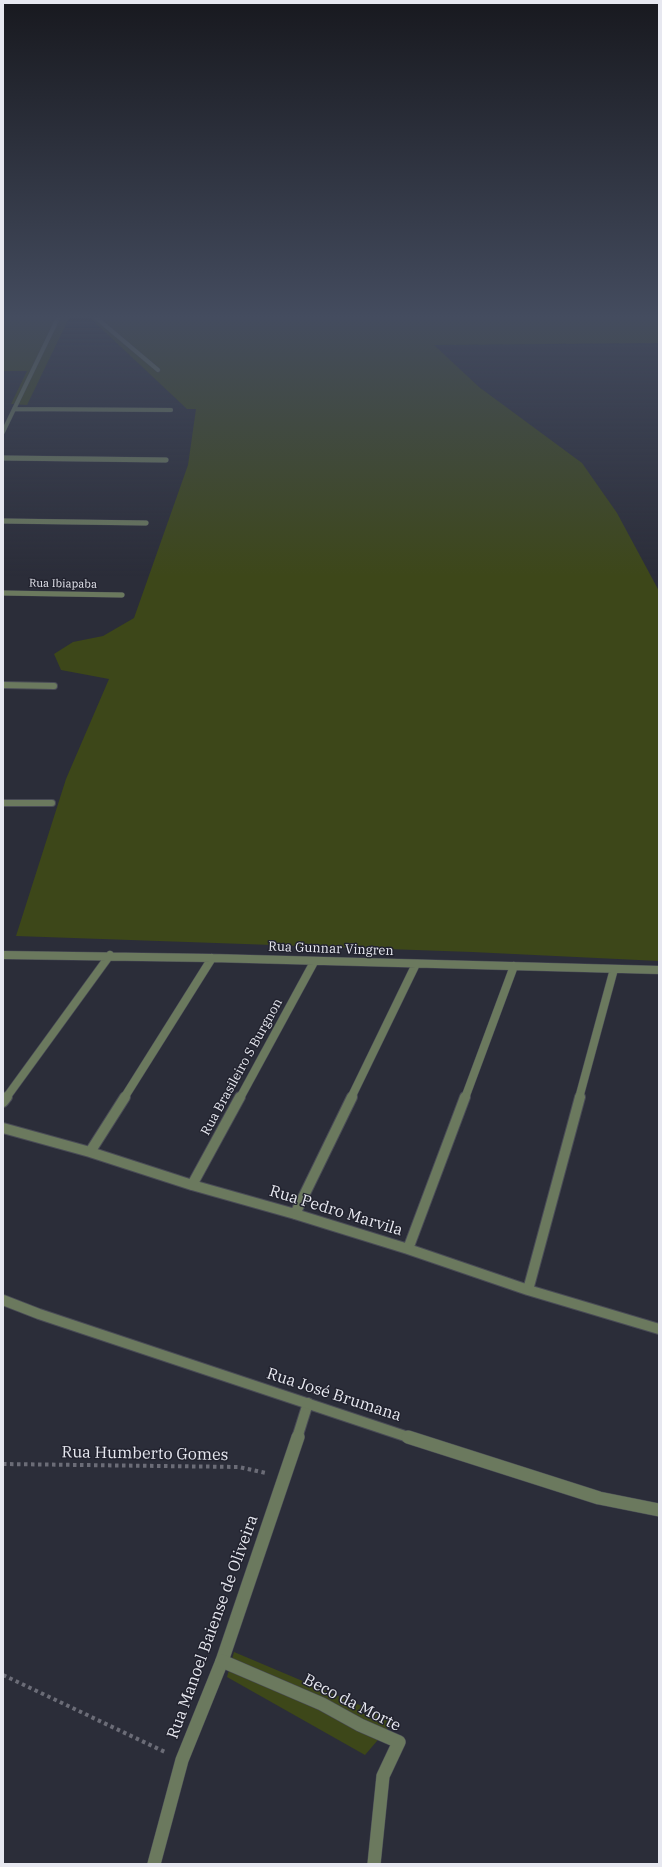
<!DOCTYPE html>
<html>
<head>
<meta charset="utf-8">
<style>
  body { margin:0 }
  #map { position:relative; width:662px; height:1867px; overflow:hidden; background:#2b2d39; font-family:"IBM Plex Serif",serif }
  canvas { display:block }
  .frame { position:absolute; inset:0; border:4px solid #e7e8f0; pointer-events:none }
</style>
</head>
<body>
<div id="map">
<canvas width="662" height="1867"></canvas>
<div class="frame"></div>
</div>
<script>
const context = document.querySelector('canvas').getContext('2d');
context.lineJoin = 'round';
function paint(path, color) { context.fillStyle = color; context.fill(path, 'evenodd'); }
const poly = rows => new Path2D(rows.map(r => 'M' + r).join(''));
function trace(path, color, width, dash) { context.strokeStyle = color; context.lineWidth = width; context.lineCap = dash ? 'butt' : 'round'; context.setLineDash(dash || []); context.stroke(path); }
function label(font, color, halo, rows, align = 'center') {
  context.font = font + ' "IBM Plex Serif",serif'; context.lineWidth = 3; context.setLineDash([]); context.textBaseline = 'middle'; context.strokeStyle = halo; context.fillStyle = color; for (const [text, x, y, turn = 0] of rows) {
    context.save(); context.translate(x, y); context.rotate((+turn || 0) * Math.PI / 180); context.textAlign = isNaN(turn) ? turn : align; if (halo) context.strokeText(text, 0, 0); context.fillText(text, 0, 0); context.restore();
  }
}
const green = poly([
  [3,316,70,316,27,405,11,404,27,371,3,371],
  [88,316,659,316,659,343,434,345,479,387,582,463,617,513,659,591,659,961,472,952,16,936,66,779,109,679,61,670,54,654,73,642,103,636,134,618,188,465,196,409,187,409],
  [234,1652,395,1720,365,1755,227,1677]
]);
const path = poly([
  [3,1464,239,1467,266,1473],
  [3,1675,165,1752]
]);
const serviceFar1 = poly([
  [297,1438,308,1403]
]);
const service = poly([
  [154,1864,182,1760,222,1661,298,1437]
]);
const minorFar5 = poly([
  [94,316,158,370],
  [14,409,171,410],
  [3,432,59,316]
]);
const minorFar4 = poly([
  [3,458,166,460],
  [3,521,146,523],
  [3,593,122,595]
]);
const minorFar3 = poly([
  [3,685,54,686],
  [3,803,52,803]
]);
const minorFar2 = poly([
  [3,955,212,958,659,970],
  [6,1098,110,955],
  [124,1098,212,958],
  [240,1098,314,962],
  [351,1098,416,964],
  [465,1098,514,966],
  [579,1098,614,969]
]);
const minorFar1 = poly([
  [3,1102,7,1097],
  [3,1128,90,1152,192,1185,295,1214,408,1249,528,1290,659,1329],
  [90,1152,125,1097],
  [192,1185,240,1097],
  [295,1214,352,1097],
  [408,1249,465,1097],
  [528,1290,580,1097],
  [3,1300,39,1314,411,1438]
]);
const minor = poly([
  [408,1437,599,1498,659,1510],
  [222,1661,322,1704,360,1725,399,1742,383,1776,374,1864]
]);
const farStreetnames = [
  ["Rua Ibiapaba",63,584,1]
];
const streetNames = [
  ["Rua Gunnar Vingren",331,949,2],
  ["Rua Brasileiro S Burgnon",242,1067,-61]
];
const nearStreetnames = [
  ["Rua Pedro Marvila",336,1211,17],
  ["Rua José Brumana",334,1395,18],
  ["Rua Humberto Gomes",145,1454,1],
  ["Rua Manoel Baiense de Oliveira",213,1627,-70],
  ["Beco da Morte",352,1703,27]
];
paint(green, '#3d4719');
trace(serviceFar1, '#494b56', 12);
trace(service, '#494b56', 14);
trace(minorFar5, '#494b56', 4.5);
trace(minorFar4, '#494b56', 5.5);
trace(minorFar3, '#494b56', 8);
trace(minorFar2, '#494b56', 9);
trace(minorFar1, '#494b56', 12);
trace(minor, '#494b56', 14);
trace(path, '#6b6c77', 4, [3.5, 3.5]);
trace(serviceFar1, '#6b795e', 10);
trace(service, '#6b795e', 13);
trace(minorFar5, '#6b795e', 4);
trace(minorFar4, '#6b795e', 5);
trace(minorFar3, '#6b795e', 6);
trace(minorFar2, '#6b795e', 8);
trace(minorFar1, '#6b795e', 10);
trace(minor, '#6b795e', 13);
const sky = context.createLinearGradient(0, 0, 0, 577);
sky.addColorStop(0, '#18191f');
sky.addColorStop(0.55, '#444c5f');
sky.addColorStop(1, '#444c5f00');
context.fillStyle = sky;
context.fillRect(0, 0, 662, 577);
label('11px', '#e7e8f0', '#22232f', farStreetnames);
label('13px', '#e7e8f0', '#22232f', streetNames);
label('16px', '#e7e8f0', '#22232f', nearStreetnames);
</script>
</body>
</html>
